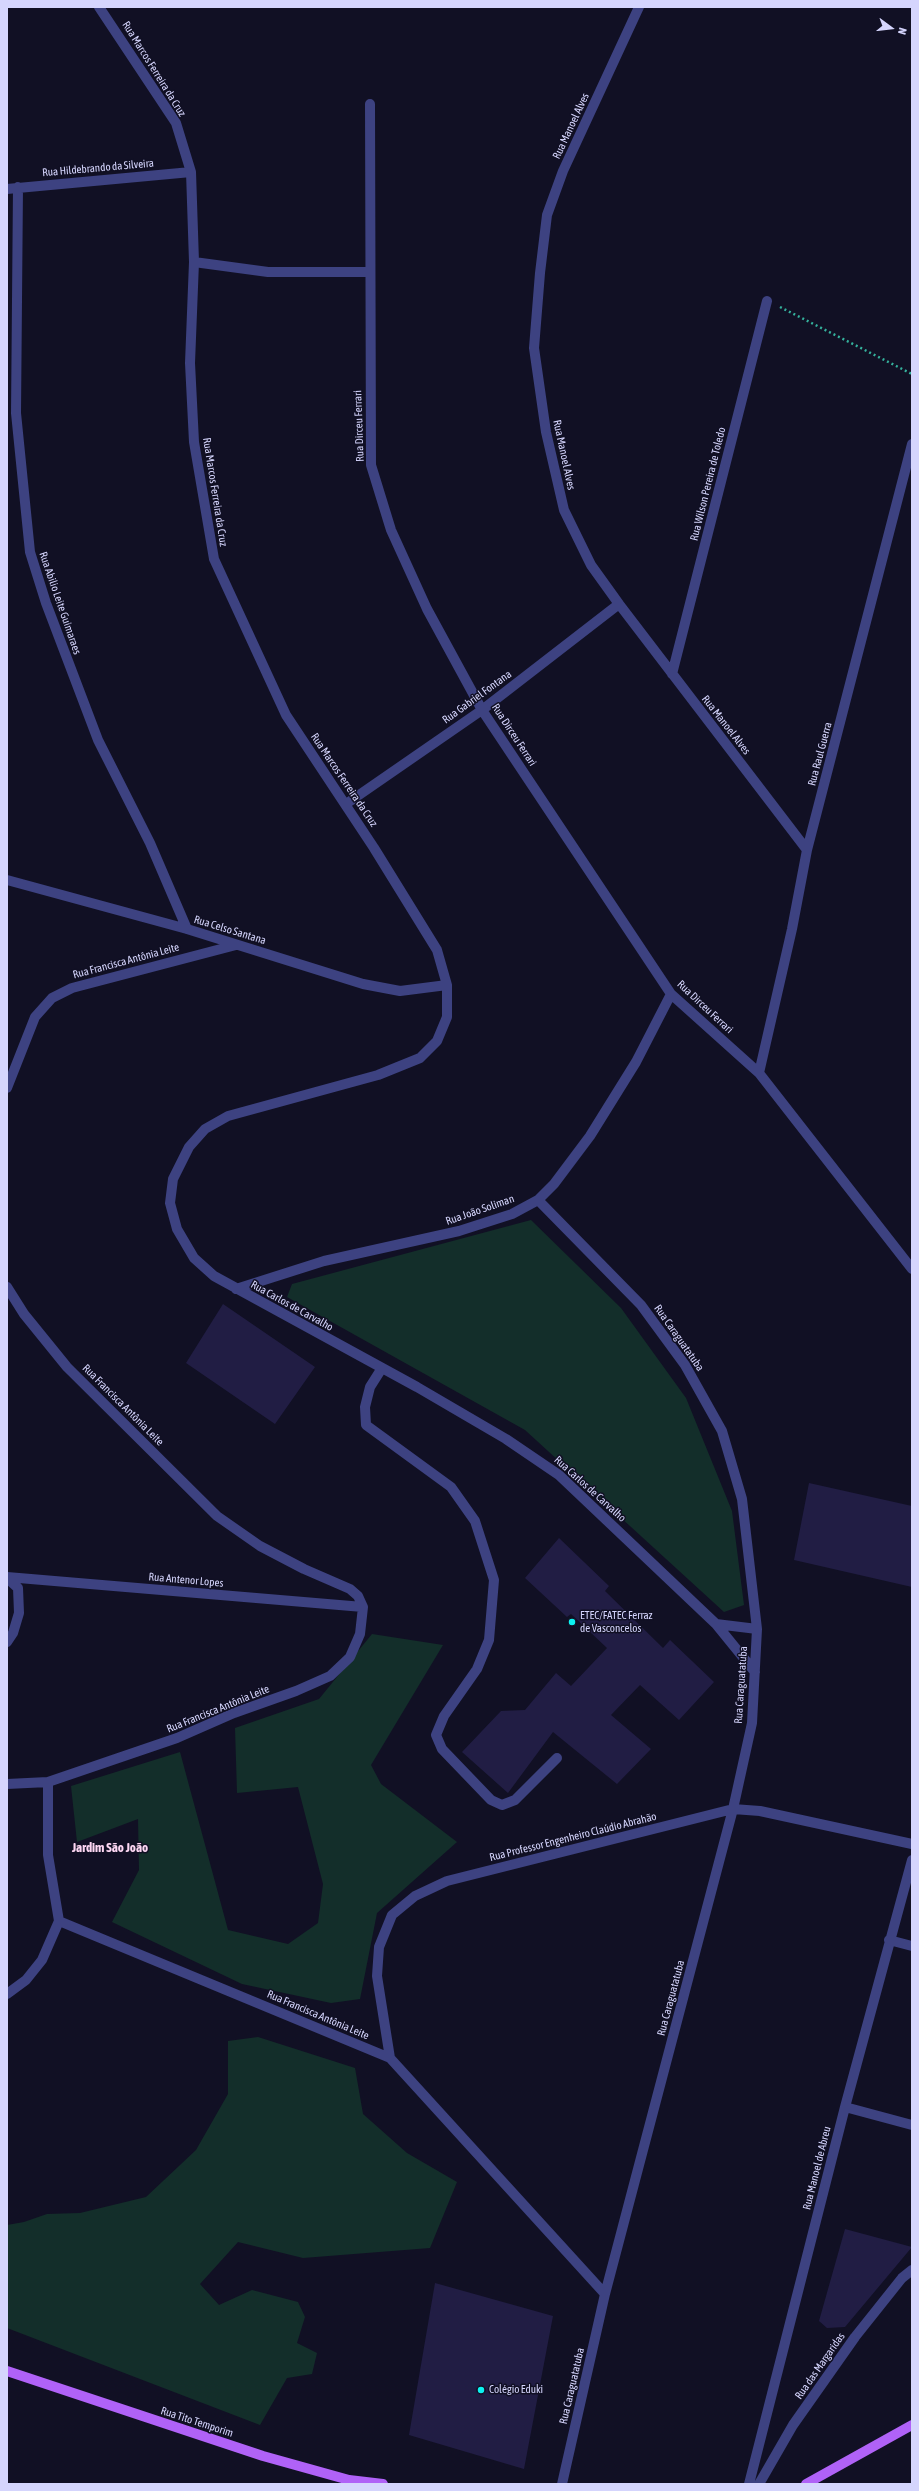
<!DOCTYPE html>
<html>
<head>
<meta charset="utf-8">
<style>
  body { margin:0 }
  #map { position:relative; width:919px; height:2491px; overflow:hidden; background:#111024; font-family:"Asap Condensed",sans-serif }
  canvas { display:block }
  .frame { position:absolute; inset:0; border:8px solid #d5d5fd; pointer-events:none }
  .north { position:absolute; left:871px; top:8px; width:40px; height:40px; -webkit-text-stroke:3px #111024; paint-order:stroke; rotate:105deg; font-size:11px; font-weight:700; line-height:16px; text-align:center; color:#d5d5fd }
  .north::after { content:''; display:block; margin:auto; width:14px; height:18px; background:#d5d5fd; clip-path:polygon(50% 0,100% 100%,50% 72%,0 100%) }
</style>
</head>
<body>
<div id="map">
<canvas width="919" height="2491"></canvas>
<div class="frame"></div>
<div class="north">N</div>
</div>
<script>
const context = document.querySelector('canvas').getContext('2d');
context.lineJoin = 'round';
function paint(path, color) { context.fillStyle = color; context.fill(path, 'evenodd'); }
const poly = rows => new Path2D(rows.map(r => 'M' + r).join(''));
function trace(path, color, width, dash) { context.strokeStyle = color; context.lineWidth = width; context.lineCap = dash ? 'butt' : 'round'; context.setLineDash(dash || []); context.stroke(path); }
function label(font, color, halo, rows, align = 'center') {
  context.font = font + ' "Asap Condensed",sans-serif'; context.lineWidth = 3; context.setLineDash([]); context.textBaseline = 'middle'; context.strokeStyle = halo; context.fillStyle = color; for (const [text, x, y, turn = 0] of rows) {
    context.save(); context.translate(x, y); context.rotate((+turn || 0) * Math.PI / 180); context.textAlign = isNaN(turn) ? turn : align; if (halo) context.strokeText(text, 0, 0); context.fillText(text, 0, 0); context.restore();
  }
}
const green = poly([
  [531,1220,621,1308,686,1398,732,1511,744,1605,724,1612,525,1430,287,1297,292,1284],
  [372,1634,443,1645,371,1765,381,1784,457,1842,377,1913,360,1999,331,2003,242,1984,112,1922,139,1870,138,1819,77,1842,71,1786,180,1752,228,1930,288,1944,318,1923,323,1884,298,1787,237,1793,235,1728,319,1699],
  [258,2037,355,2068,363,2114,407,2153,457,2182,430,2248,303,2258,238,2242,200,2284,219,2305,252,2290,298,2302,305,2317,297,2343,317,2353,312,2374,287,2378,260,2425,7,2328,7,2225,24,2222,47,2214,80,2213,146,2197,196,2150,228,2094,228,2041]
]);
const building = poly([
  [223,1304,315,1367,275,1424,186,1363],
  [809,1483,912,1506,912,1587,794,1560],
  [559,1538,609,1586,605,1591,663,1648,670,1640,714,1682,679,1720,640,1685,611,1715,651,1749,617,1784,553,1732,508,1793,462,1752,501,1711,525,1710,556,1673,571,1686,607,1648,571,1614,567,1617,525,1578],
  [845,2229,912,2247,845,2327,827,2328,819,2321],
  [435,2283,553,2316,524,2469,409,2435]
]);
const path = poly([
  [780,307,912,374]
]);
const minor = poly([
  [99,7,176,123,191,172,194,262,190,363,194,442,214,559,286,715,374,848,437,950,447,985,447,1017,437,1041,420,1058,378,1075,228,1116,205,1129,189,1147,173,1179,170,1203,177,1229,194,1258,214,1276,417,1387,506,1439,559,1475,716,1624,755,1672],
  [639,7,563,171,547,215,540,273,534,348,546,432,564,510,591,565,619,604,807,850],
  [370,104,371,465,391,530,427,609,482,710,671,994,759,1073,912,1269],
  [18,187,16,413,30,552,46,603,98,740,150,843,187,929],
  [7,189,191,172],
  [194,262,268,272,370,272],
  [672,674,767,301],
  [346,804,482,710,619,604],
  [7,880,187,929,363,984,400,991,447,985],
  [759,1073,792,929,807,850,912,444],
  [7,1088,35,1017,52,998,72,988,236,945],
  [538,1200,641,1305,685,1365,722,1431,742,1499,757,1629,752,1723,733,1809,605,2294,562,2484],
  [7,1287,24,1314,67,1367,217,1516,260,1546,304,1569,350,1589,358,1596,363,1607,360,1634,350,1657,330,1676,296,1691,234,1713,177,1738,48,1782,48,1855,59,1921,390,2058,605,2294],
  [236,1289,324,1261,459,1231,512,1214,538,1200,554,1184,590,1136,636,1062,671,994],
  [382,1368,370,1387,365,1407,366,1425,451,1487,475,1521,494,1580,489,1640,477,1669,444,1716,436,1735,442,1749,491,1800,502,1805,515,1800,557,1758],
  [7,1577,363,1607],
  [7,1578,18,1588,19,1613,13,1633,7,1642],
  [716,1624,757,1629],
  [7,1784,48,1782],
  [889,1940,912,1946],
  [7,1994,26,1980,42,1960,59,1921],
  [390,2058,377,1976,379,1947,392,1915,415,1896,447,1881,733,1809,760,1811,912,1844],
  [845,2107,912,2125],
  [749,2484,845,2107,912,1860],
  [759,2484,793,2425,855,2337,902,2278,912,2270]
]);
const major = poly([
  [7,2371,263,2456,349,2480,383,2484],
  [806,2484,912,2425]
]);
const markers = [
  [572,1622,4,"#0cf2f1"],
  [481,2390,4,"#0cf2f1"]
];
const streetNames = [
  ["Rua Marcos Ferreira da Cruz",154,69,58],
  ["Rua Manoel Alves",571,126,-65],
  ["Rua Hildebrando da Silveira",98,168,-5],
  ["Rua Dirceu Ferrari",359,426,-92],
  ["Rua Manoel Alves",564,455,78],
  ["Rua Wilson Pereira de Toledo",708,484,-76],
  ["Rua Marcos Ferreira da Cruz",215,492,81],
  ["Rua Abilio Leite Guimaraes",60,603,71],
  ["Rua Gabriel Fontana",477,697,-36],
  ["Rua Manoel Alves",726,725,52],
  ["Rua Dirceu Ferrari",514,735,57],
  ["Rua Raul Guerra",820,754,-75],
  ["Rua Marcos Ferreira da Cruz",344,780,56],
  ["Rua Celso Santana",230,930,17],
  ["Rua Francisca Antônia Leite",126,961,-15],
  ["Rua Dirceu Ferrari",705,1007,43],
  ["Rua João Soliman",480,1210,-19],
  ["Rua Carlos de Carvalho",292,1306,29],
  ["Rua Caraguatatuba",679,1338,55],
  ["Rua Francisca Antônia Leite",123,1405,45],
  ["Rua Carlos de Carvalho",590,1489,42],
  ["Rua Antenor Lopes",186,1580,5],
  ["Rua Caraguatatuba",741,1685,-86],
  ["Rua Francisca Antônia Leite",218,1709,-22],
  ["Rua Professor Engenheiro Claúdio Abrahão",573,1837,-14],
  ["Rua Caraguatatuba",671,1998,-75],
  ["Rua Francisca Antônia Leite",318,2015,23],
  ["Rua Manoel de Abreu",817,2168,-76],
  ["Rua das Margaridas",820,2366,-55],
  ["Rua Caraguatatuba",572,2386,-77],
  ["Rua Tito Temporim",197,2422,18]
];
const poiNames = [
  ["ETEC/FATEC Ferraz",580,1616],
  ["de Vasconcelos",580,1629],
  ["Colégio Eduki",489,2390]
];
const quarterNames = [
  ["Jardim São João",110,1848]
];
paint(green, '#132e2a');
paint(building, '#211d44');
trace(path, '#35b19c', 2.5, [2, 3]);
trace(minor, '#3d4281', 10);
trace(major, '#b062f7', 10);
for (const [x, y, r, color] of markers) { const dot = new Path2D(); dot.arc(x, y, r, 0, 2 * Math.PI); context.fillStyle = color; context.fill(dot); trace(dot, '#111024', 1.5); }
label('11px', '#d5d5fd', '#111024', streetNames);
label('11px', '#d5d5fd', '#111024', poiNames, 'left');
label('bold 13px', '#fdd7f3', '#111024', quarterNames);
</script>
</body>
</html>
